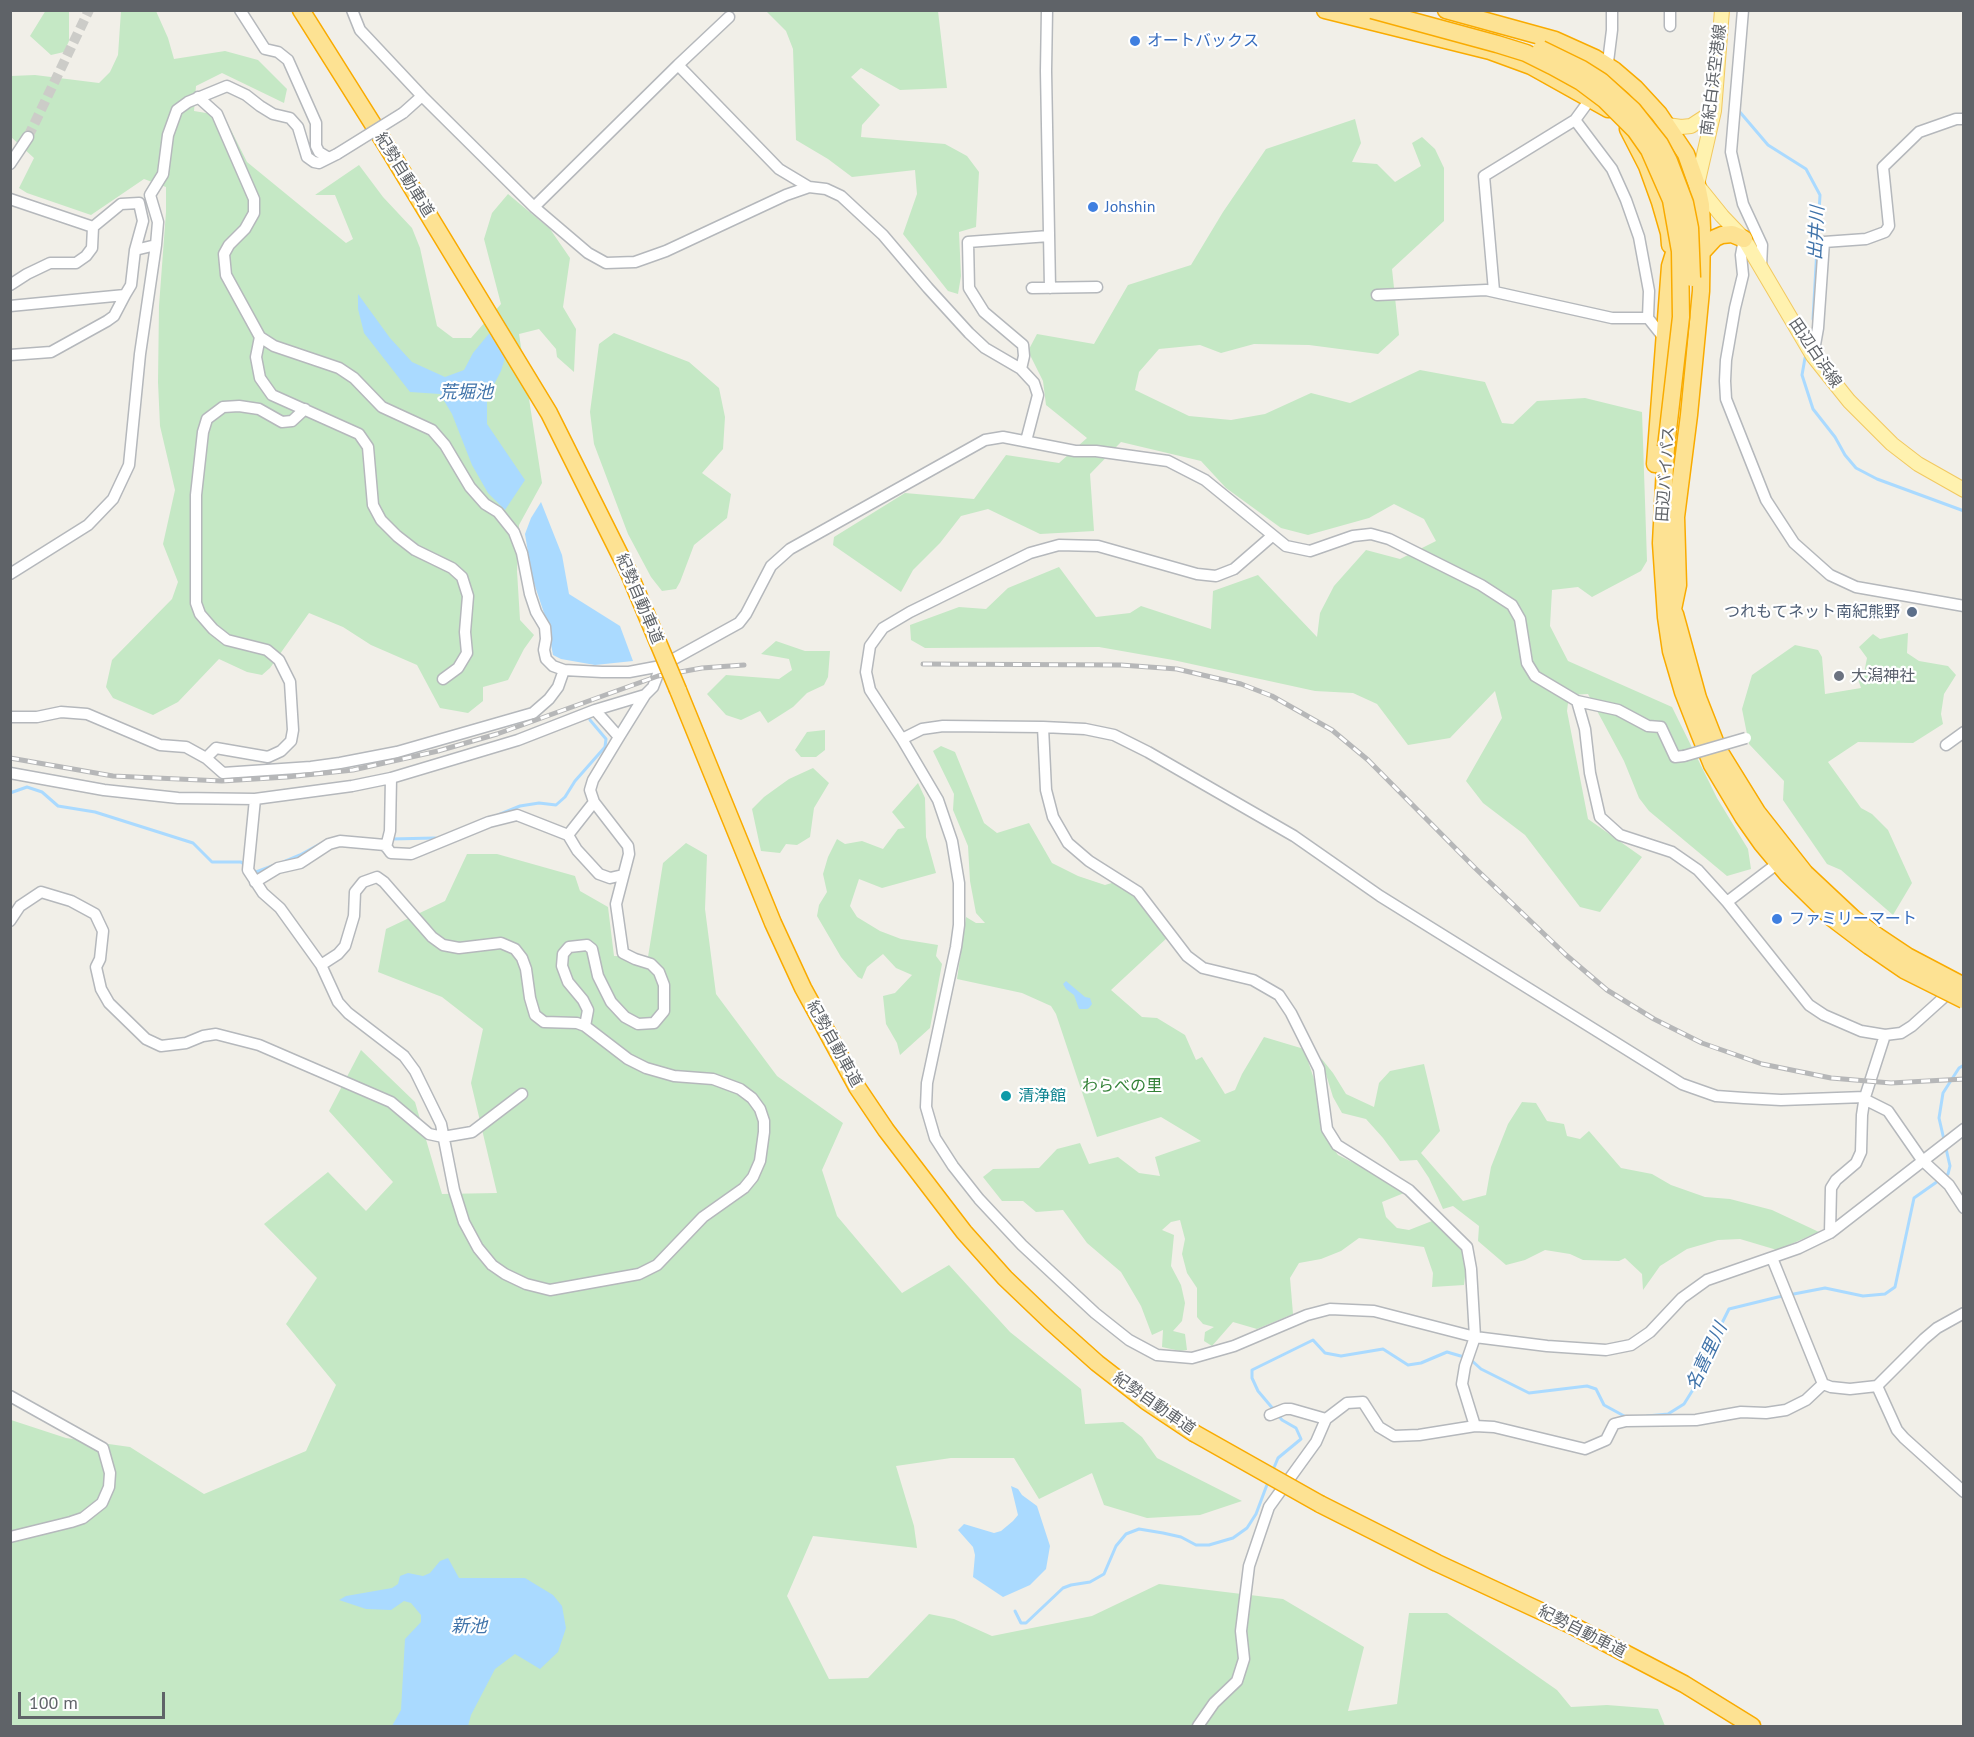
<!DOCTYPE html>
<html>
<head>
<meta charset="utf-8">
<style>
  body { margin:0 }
  #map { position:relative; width:1974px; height:1737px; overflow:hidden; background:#f1efe8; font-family:"PT Sans",sans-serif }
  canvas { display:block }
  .frame { position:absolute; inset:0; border:12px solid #5f6368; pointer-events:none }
  .scale { position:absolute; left:18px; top:1692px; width:147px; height:27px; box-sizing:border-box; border:3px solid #5f6368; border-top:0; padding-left:8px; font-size:18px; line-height:21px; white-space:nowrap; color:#5f6368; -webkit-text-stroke:4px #fff; paint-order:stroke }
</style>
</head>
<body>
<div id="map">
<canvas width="1974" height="1737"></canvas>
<div class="frame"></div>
<div class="scale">100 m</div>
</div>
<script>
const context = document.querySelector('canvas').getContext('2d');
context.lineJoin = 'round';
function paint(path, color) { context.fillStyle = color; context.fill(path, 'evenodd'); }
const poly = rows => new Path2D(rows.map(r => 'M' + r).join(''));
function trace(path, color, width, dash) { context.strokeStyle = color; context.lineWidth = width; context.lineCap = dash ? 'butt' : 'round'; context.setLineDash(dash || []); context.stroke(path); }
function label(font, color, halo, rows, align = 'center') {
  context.font = font + ' "PT Sans","Noto Sans JP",sans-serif'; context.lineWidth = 4.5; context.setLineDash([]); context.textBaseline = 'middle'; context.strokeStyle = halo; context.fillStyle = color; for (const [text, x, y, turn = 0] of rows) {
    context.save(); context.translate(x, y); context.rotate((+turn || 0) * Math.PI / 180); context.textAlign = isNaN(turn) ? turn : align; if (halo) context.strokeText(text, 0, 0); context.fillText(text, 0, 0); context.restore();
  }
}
const green = poly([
  [46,10,69,11,69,41,64,52,51,55,30,36],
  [121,11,156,11,168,38,174,59,225,51,258,60,287,89,284,103,222,73,196,86,194,111,224,116,247,162,346,243,353,239,335,195,315,195,359,165,383,197,412,228,420,248,437,326,453,338,471,338,501,304,484,239,492,213,508,194,550,229,570,258,563,307,576,329,574,372,557,357,556,349,539,329,519,334,542,483,519,525,517,571,520,620,534,635,524,649,508,680,483,687,483,701,468,713,440,708,417,665,371,645,343,627,309,613,270,668,262,675,247,672,219,659,178,702,153,715,113,698,106,687,112,660,172,599,178,582,163,544,175,490,160,426,158,382,159,306,166,212,166,187,144,179,91,215,27,193,19,188,34,158,11,137,11,76,35,75,99,83,110,72,118,55],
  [766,11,938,11,947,88,900,90,861,68,851,77,880,105,862,125,861,137,945,144,967,156,979,172,976,227,959,232,961,276,958,294,948,291,903,234,917,194,915,170,852,177,828,159,796,140,793,49,786,31],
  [1355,119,1361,143,1352,162,1377,164,1395,182,1421,166,1412,143,1422,137,1435,149,1444,168,1444,221,1392,269,1399,335,1378,354,1309,345,1254,344,1221,353,1200,345,1159,349,1139,372,1135,390,1189,416,1231,420,1265,414,1311,393,1350,403,1420,370,1485,382,1502,423,1513,424,1537,401,1585,398,1642,412,1647,561,1641,571,1592,597,1578,587,1552,590,1550,626,1568,661,1672,707,1717,798,1748,849,1751,869,1727,876,1649,811,1639,798,1624,761,1588,694,1569,695,1567,711,1588,819,1642,857,1600,912,1580,907,1525,835,1483,803,1466,781,1502,718,1495,691,1450,738,1408,745,1377,704,1353,693,1315,691,1173,660,1099,647,925,648,911,640,910,625,959,607,986,609,1008,588,1059,567,1096,617,1130,613,1141,606,1211,629,1213,591,1258,575,1317,637,1320,613,1334,586,1366,550,1400,559,1436,541,1424,519,1394,504,1369,518,1308,535,1281,528,1226,488,1201,461,1121,442,1090,474,1094,531,1040,534,988,509,961,516,940,543,913,570,901,592,833,545,834,537,905,493,974,499,1006,455,1059,463,1087,438,1046,405,1043,381,1028,351,1037,334,1094,344,1128,285,1191,265,1223,212,1266,149],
  [614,333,689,362,719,388,725,417,723,449,702,473,731,494,727,518,694,545,680,582,676,589,662,591,651,577,628,534,594,444,590,412,599,344],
  [1908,633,1907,653,1919,661,1948,666,1956,675,1944,694,1941,714,1943,724,1913,743,1858,742,1828,762,1861,808,1872,814,1888,830,1912,883,1893,915,1841,870,1827,864,1783,800,1784,781,1749,744,1742,709,1752,675,1795,645,1818,650,1822,657,1825,694,1861,688,1858,679,1864,673,1867,658,1859,647,1873,634,1880,639],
  [776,641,805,651,830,651,828,677,824,685,807,693,793,707,768,723,760,711,741,720,726,715,707,694,726,675,779,679,792,670,789,659,761,654],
  [825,730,825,750,816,757,801,757,795,750,807,732],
  [941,746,955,752,984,823,997,833,1029,823,1052,863,1078,876,1105,885,1115,882,1134,895,1168,937,1111,990,1142,1017,1157,1018,1185,1035,1196,1060,1202,1057,1225,1094,1235,1090,1242,1074,1264,1037,1304,1049,1315,1082,1321,1130,1338,1155,1372,1172,1404,1193,1382,1202,1386,1217,1397,1228,1409,1230,1432,1221,1449,1236,1462,1251,1466,1269,1464,1285,1432,1287,1433,1273,1424,1247,1359,1238,1341,1251,1321,1259,1299,1263,1290,1278,1293,1314,1257,1329,1233,1322,1212,1346,1204,1341,1205,1332,1214,1327,1203,1324,1197,1317,1197,1288,1187,1273,1182,1254,1185,1239,1180,1220,1171,1222,1162,1230,1174,1235,1171,1266,1181,1285,1185,1303,1182,1321,1173,1331,1185,1334,1187,1350,1180,1351,1162,1347,1163,1330,1152,1335,1141,1306,1121,1272,1087,1243,1063,1210,1036,1212,1023,1201,1002,1201,983,1177,993,1169,1039,1168,1057,1149,1080,1143,1089,1164,1118,1157,1139,1173,1160,1176,1155,1157,1201,1141,1161,1117,1097,1137,1056,1014,1051,1006,1022,993,957,979,966,917,976,923,985,923,976,913,970,881,968,846,953,810,954,794,933,751],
  [813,768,829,783,814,808,810,837,797,845,786,844,780,853,761,851,752,809,764,797,789,779],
  [918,783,925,798,926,837,936,873,882,888,859,879,850,906,857,917,880,931,901,939,938,945,936,956,942,964,930,1028,900,1055,897,1043,886,1024,883,996,895,993,912,975,896,968,883,954,867,967,862,979,858,977,841,957,817,916,819,905,827,892,823,874,828,857,837,839,845,844,862,841,883,849,898,829,905,828,892,812],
  [686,843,707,855,705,909,716,994,777,1076,843,1123,822,1170,837,1216,902,1293,949,1265,1010,1332,1081,1389,1085,1424,1123,1422,1142,1437,1157,1458,1242,1501,1200,1515,1147,1518,1104,1505,1092,1473,1039,1499,1014,1458,951,1458,896,1466,914,1526,917,1548,813,1536,787,1596,829,1679,868,1678,929,1614,954,1619,992,1636,1092,1616,1159,1584,1283,1599,1364,1647,1348,1711,1397,1704,1409,1613,1447,1613,1557,1690,1571,1707,1607,1705,1658,1709,1665,1726,11,1726,11,1420,66,1438,130,1447,204,1494,306,1451,336,1385,286,1324,317,1278,264,1224,328,1172,366,1211,393,1182,329,1111,361,1050,415,1102,442,1194,497,1193,471,1083,483,1029,442,997,378,972,386,929,445,901,467,854,497,854,575,876,580,891,608,907,614,956,648,957,663,863],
  [1321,1058,1333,1073,1346,1094,1374,1107,1379,1083,1390,1071,1424,1064,1440,1131,1421,1153,1463,1201,1486,1195,1491,1167,1508,1124,1522,1102,1536,1103,1547,1121,1564,1124,1567,1136,1580,1139,1589,1131,1621,1168,1652,1174,1671,1185,1705,1197,1730,1199,1772,1210,1819,1232,1777,1250,1740,1239,1718,1240,1687,1249,1660,1266,1643,1290,1642,1274,1625,1258,1619,1261,1583,1260,1570,1254,1545,1250,1525,1260,1506,1265,1478,1241,1479,1226,1453,1206,1443,1209,1429,1178,1417,1160,1400,1161,1383,1138,1366,1119,1342,1113,1333,1097]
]);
const water = poly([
  [358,294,390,338,412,362,445,377,464,370,473,353,487,336,504,320,512,335,501,371,487,398,487,424,525,480,505,510,488,493,472,465,452,414,440,394,410,392,364,333,358,309],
  [541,502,562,555,569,594,620,626,633,661,595,665,561,659,553,655,547,622,532,577,525,534,531,518],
  [1066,981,1085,997,1090,998,1092,1004,1089,1008,1087,1009,1079,1009,1074,995,1066,989,1063,984],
  [1011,1486,1018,1489,1022,1495,1037,1506,1050,1546,1046,1569,1030,1585,1003,1597,973,1577,975,1555,973,1547,958,1530,964,1524,994,1533,1001,1531,1013,1521,1018,1515],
  [448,1558,459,1578,525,1578,553,1595,562,1606,566,1628,558,1652,540,1669,515,1654,495,1669,471,1715,468,1726,392,1726,401,1710,405,1639,421,1622,421,1615,411,1603,404,1601,391,1610,366,1609,339,1600,346,1596,392,1588,398,1584,400,1576,408,1573,423,1576,430,1573,440,1561]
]);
const stream = poly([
  [1739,111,1768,145,1806,169,1820,195,1813,319],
  [1805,358,1802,375,1813,409,1835,437,1845,455,1856,468,1877,479,1964,511],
  [10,793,27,787,42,792,58,806,95,812,193,843,212,862,241,862,245,865],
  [498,815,520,806,539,803,556,805,565,797,575,781,605,747,606,739,590,720],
  [391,839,435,838],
  [281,863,300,855,320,844],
  [253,870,256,872,272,866],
  [1470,1359,1481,1369,1529,1393,1587,1386,1596,1389,1604,1405,1626,1417],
  [1274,1410,1258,1391,1252,1378,1252,1370,1313,1340,1325,1353,1341,1356,1383,1349,1408,1365,1421,1363,1447,1352,1464,1357],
  [1647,1416,1668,1414,1684,1404,1704,1372,1713,1350,1718,1331,1729,1309,1778,1297,1825,1288,1863,1296,1885,1294,1895,1287,1914,1198,1948,1174,1950,1166,1939,1118,1943,1093,1959,1068,1964,1065],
  [1273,1470,1278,1458,1301,1439,1296,1428,1282,1420,1278,1415],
  [1015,1611,1021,1623,1026,1623,1063,1588,1071,1585,1090,1582,1104,1574,1116,1546,1126,1534,1139,1529,1163,1533,1181,1537,1196,1545,1209,1545,1233,1538,1247,1528,1256,1514,1268,1482]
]);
const minorTunnel = poly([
  [28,137,89,10]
]);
const minor = poly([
  [240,10,265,49,278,52,288,60,316,123,316,146,319,152,329,158],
  [352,10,360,30,422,96,534,207,588,253,606,263,635,262,666,251,786,195,809,187,826,189,841,196,883,235,928,288,969,333,985,348,1021,369,1034,383,1038,395,1026,441],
  [1047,10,1046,71,1050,288],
  [1743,10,1731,152,1743,204,1762,245,1761,267],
  [1670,26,1670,10],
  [678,65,779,169,809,187],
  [1607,70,1612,30,1612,10],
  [198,97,217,114,254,199,254,213,245,229,229,245,224,254,226,275,260,337,274,346,339,368,354,378,382,407,432,430,445,445,470,487,485,504,498,512,514,532,522,553,530,594,536,612,545,627,546,639,544,650,546,659,553,666,564,670,602,672,629,672,661,666,739,623,746,614,771,566,790,549,985,440,1003,437,1075,451,1096,451,1168,461,1205,480,1286,546,1310,551,1353,536,1371,534,1389,539,1481,585,1512,605,1520,619,1527,663,1535,676,1577,701,1585,729,1590,773,1600,817,1620,835,1672,852,1698,870,1727,902,1809,1005,1824,1015,1861,1031,1885,1035,1901,1033,1912,1026,1952,990],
  [403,113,422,96],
  [1575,120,1612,169,1626,200,1639,237,1649,291,1648,318],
  [10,164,28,137],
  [10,199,93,227,121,204,139,203,143,221,135,250,131,285,125,295,10,306],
  [534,207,678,65,729,17],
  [1744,239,1741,255,1743,275,1735,308,1726,360,1725,381,1726,399,1766,500,1794,543,1830,575,1856,587,1964,606],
  [135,250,156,245,158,222,150,195,163,174,168,135,177,110,188,102,227,86,246,95,260,106,273,114,290,118,298,127,307,157,314,162,319,163,337,154],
  [10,285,27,274,50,263,76,263,86,256,92,248,93,227],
  [1032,288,1097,287],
  [1494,291,1484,176,1575,120,1594,94],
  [1377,295,1486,290,1612,318,1648,318,1664,338],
  [260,337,256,357,260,378,272,395,359,434,368,447,373,505,381,520,397,536,415,550,452,568,462,577,468,596,465,632,467,653,458,668,443,679],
  [10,355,51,352,107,321,114,316,125,295],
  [1813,356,1818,328,1824,242,1866,239,1885,232,1889,226,1883,167,1919,132,1956,119,1964,119],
  [1021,369,1024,356,1023,345,984,312,969,288,968,242,1049,236],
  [1272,536,1234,569,1216,576,1197,574,1098,546,1059,545,1030,553,910,612,883,628,870,646,866,672,870,690,902,739,938,800,952,841,959,883,959,925,956,947,927,1083,926,1107,935,1138,953,1166,979,1199,1022,1245,1095,1313,1129,1340,1157,1355,1192,1358,1234,1346,1307,1315,1330,1309,1374,1311,1475,1337,1547,1346,1606,1350,1631,1345,1650,1332,1682,1298,1707,1280,1799,1248,1830,1233,1964,1129],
  [10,574,88,525,113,499,129,465,140,354,156,245],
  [1577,701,1618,710,1648,726,1661,727,1675,757,1684,756],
  [595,710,619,737],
  [10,717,37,717,61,712,87,714,160,745,186,747,206,758,223,773,311,767,340,763,397,752,533,713,549,699,558,687,564,670],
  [1043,727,1046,790,1053,817,1068,843,1089,861,1138,892,1187,956,1203,968,1253,980,1279,995,1291,1013,1319,1069,1327,1129,1337,1145,1409,1190,1467,1247,1471,1269,1475,1337,1465,1366,1462,1384,1475,1426],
  [902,739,922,729,943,726,1043,727,1085,729,1114,735,1148,752,1294,836,1380,896,1682,1084,1716,1096,1744,1098,1781,1100,1865,1097],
  [1946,745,1964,732],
  [206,758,216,748,268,757,281,751,291,741,293,730,290,682,279,660,267,650,227,640,213,629,200,614,196,603,196,495,203,432,207,419,223,407,239,406,259,409,282,422,292,421,305,409],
  [10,773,104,790,178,798,255,799,352,786,391,778,518,740,595,710,645,695],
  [255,799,248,870,263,893,280,908,321,965,338,1002,348,1013,404,1056,415,1071,441,1124,454,1190,464,1222,478,1248,492,1265,505,1274,526,1284,550,1290,639,1274,657,1265,703,1217,744,1188,753,1177,760,1161,764,1132,764,1121,760,1109,752,1098,740,1089,713,1079,674,1076,646,1068,628,1059,585,1026,588,1010,583,1000,568,982,562,966,563,954,569,947,587,945,592,949,598,976,611,1002,625,1017,638,1024,654,1023,664,1011,664,985,659,972,651,964,635,959,623,953,616,904,629,854,628,846,594,802,590,790,593,780,619,737,645,695,653,687,661,666],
  [568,835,594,802],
  [386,847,390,831,391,778],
  [255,882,278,868,300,863,329,844,340,841,385,845,391,853,411,854,489,822,517,815,568,835,577,850,599,874,610,878,623,875],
  [1727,902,1782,860],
  [10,921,20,906,41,892,71,901,95,914,103,931,100,959,96,967,101,989,109,1003,146,1039,161,1046,186,1043,203,1036,216,1034,259,1045,391,1102,429,1134,443,1137,472,1132,522,1094],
  [321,965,338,954,345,946,354,916,355,892,363,882,377,877,384,882,432,937,443,945,459,948,501,943,515,949,522,958,526,969,530,998,535,1015,544,1022,577,1023,585,1026],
  [1885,1035,1865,1097,1866,1100,1888,1111,1922,1160,1949,1185,1964,1208],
  [1830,1233,1831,1188,1836,1180,1856,1163,1861,1152,1862,1115,1864,1102,1866,1100],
  [1772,1258,1823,1384,1831,1387,1850,1389,1877,1386,1924,1339,1937,1328,1964,1313],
  [1877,1386,1897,1430,1904,1438,1964,1492],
  [10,1396,103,1448,110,1473,109,1487,102,1503,83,1518,71,1522,10,1537],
  [1270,1415,1285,1409,1291,1409,1326,1419],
  [1198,1726,1214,1703,1237,1681,1244,1659,1241,1631,1249,1566,1269,1507,1316,1442,1326,1419,1347,1403,1363,1402,1379,1427,1394,1436,1419,1435,1475,1426,1494,1427,1585,1449,1606,1440,1614,1424,1626,1421,1696,1420,1741,1412,1766,1413,1786,1410,1806,1400,1823,1384]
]);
const major = poly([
  [1722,10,1714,111,1697,185,1722,216,1744,239,1813,356,1849,401,1892,444,1918,464,1964,490],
  [1667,125,1681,127,1691,126,1714,111]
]);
const highway = poly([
  [301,10,386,145,549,413,628,571],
  [1325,10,1490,51,1531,66,1608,109],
  [1446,10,1555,40,1595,58,1614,70,1635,88,1659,114,1686,154,1697,185,1701,205,1702,228,1701,291,1689,415,1676,517,1678,585,1673,609],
  [1628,129,1647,166,1660,202,1669,233,1670,245],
  [1702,252,1715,238,1722,235,1732,234,1744,239],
  [1666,447,1661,543,1666,617,1671,651,1683,692,1699,733,1712,765,1743,817,1762,844,1787,874,1832,918,1869,946],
  [1655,464,1670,266,1678,240],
  [1675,614,1698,698,1718,749,1757,812,1805,873,1853,918,1877,936],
  [678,690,773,923,803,988,857,1087,886,1130,964,1232,1005,1278,1050,1321,1097,1363,1146,1401,1194,1433],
  [1320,1504,1437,1563,1575,1627,1684,1684,1752,1726]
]);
const rail = poly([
  [923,664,1121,665,1177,669,1241,684,1272,696,1332,730,1368,760,1475,868,1566,955,1607,990,1654,1019,1702,1043,1762,1064,1831,1078,1891,1083,1964,1079],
  [10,758,113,776,222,781,287,777,353,770,438,751,497,734,658,676,702,668,744,665]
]);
const minorBridge = poly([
  [337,154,403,113],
  [1684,756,1746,738]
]);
const highwayBridge = poly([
  [1372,10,1497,44,1526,53,1552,66,1581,82,1605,100,1635,130,1649,150,1671,200,1680,251,1681,317,1666,447],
  [1541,49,1582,69,1601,81,1633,110,1660,144,1669,161,1685,203,1690,228,1692,278],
  [628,571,678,690],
  [1877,936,1907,956,1964,986],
  [1869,946,1904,970,1964,1000],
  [1194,1433,1320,1504]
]);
const markers = [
  [1135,41,6,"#3f7fe0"],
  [1093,207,6,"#3f7fe0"],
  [1912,612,6,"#5c6f8a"],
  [1839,676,6,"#6b7280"],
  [1777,919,6,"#3f7fe0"],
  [1006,1096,6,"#0f9aa8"]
];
const shopNames = [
  ["オートバックス",1147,41],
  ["Johshin",1105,207],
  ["ファミリーマート",1789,919]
];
const streetNames = [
  ["南紀白浜空港線",1714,80,-83],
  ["紀勢自動車道",404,175,58],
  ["田辺白浜線",1815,353,56],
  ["田辺バイパス",1666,474,-86],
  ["紀勢自動車道",639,599,67],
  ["紀勢自動車道",834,1044,61],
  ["紀勢自動車道",1154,1404,35],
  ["紀勢自動車道",1582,1632,27]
];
const serviceNames = [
  ["つれもてネット南紀熊野",1900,612]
];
const worshipNames = [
  ["大潟神社",1851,676]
];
const parkNames = [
  ["わらべの里",1122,1086]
];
const cultureNames = [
  ["清浄館",1018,1096]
];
const waterNames = [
  ["出井川",1817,233,-87],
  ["荒堀池",466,393],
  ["名喜里川",1707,1357,-65],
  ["新池",469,1627]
];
paint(green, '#c5e8c5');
paint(water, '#aadaff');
trace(stream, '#aadaff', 3);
trace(minorTunnel, '#ccccc8', 10, [10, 5]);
trace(minor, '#b5b8bc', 13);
trace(major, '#f2c960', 16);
trace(highway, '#f9ab00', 19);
trace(minor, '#fff', 10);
trace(major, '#fff2af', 14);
trace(highway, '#fde293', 16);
trace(rail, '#b6b7b8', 5);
trace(rail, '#fff', 3, [9]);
trace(minorBridge, '#b5b8bc', 13, []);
trace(highwayBridge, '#f9ab00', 19, []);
trace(minorBridge, '#fff', 10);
trace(highwayBridge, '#fde293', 16);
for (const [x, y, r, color] of markers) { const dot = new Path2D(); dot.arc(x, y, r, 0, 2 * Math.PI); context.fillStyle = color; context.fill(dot); trace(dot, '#fff', 2); }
label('16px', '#366cbe', '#fff', shopNames, 'left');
label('16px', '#5f6368', '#fff', streetNames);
label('16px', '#4e5e75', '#fff', serviceNames, 'right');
label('16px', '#5b616d', '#fff', worshipNames, 'left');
label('16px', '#348238', '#fff', parkNames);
label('16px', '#0d838f', '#fff', cultureNames, 'left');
label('italic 18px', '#4174aa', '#fff', waterNames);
</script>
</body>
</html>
